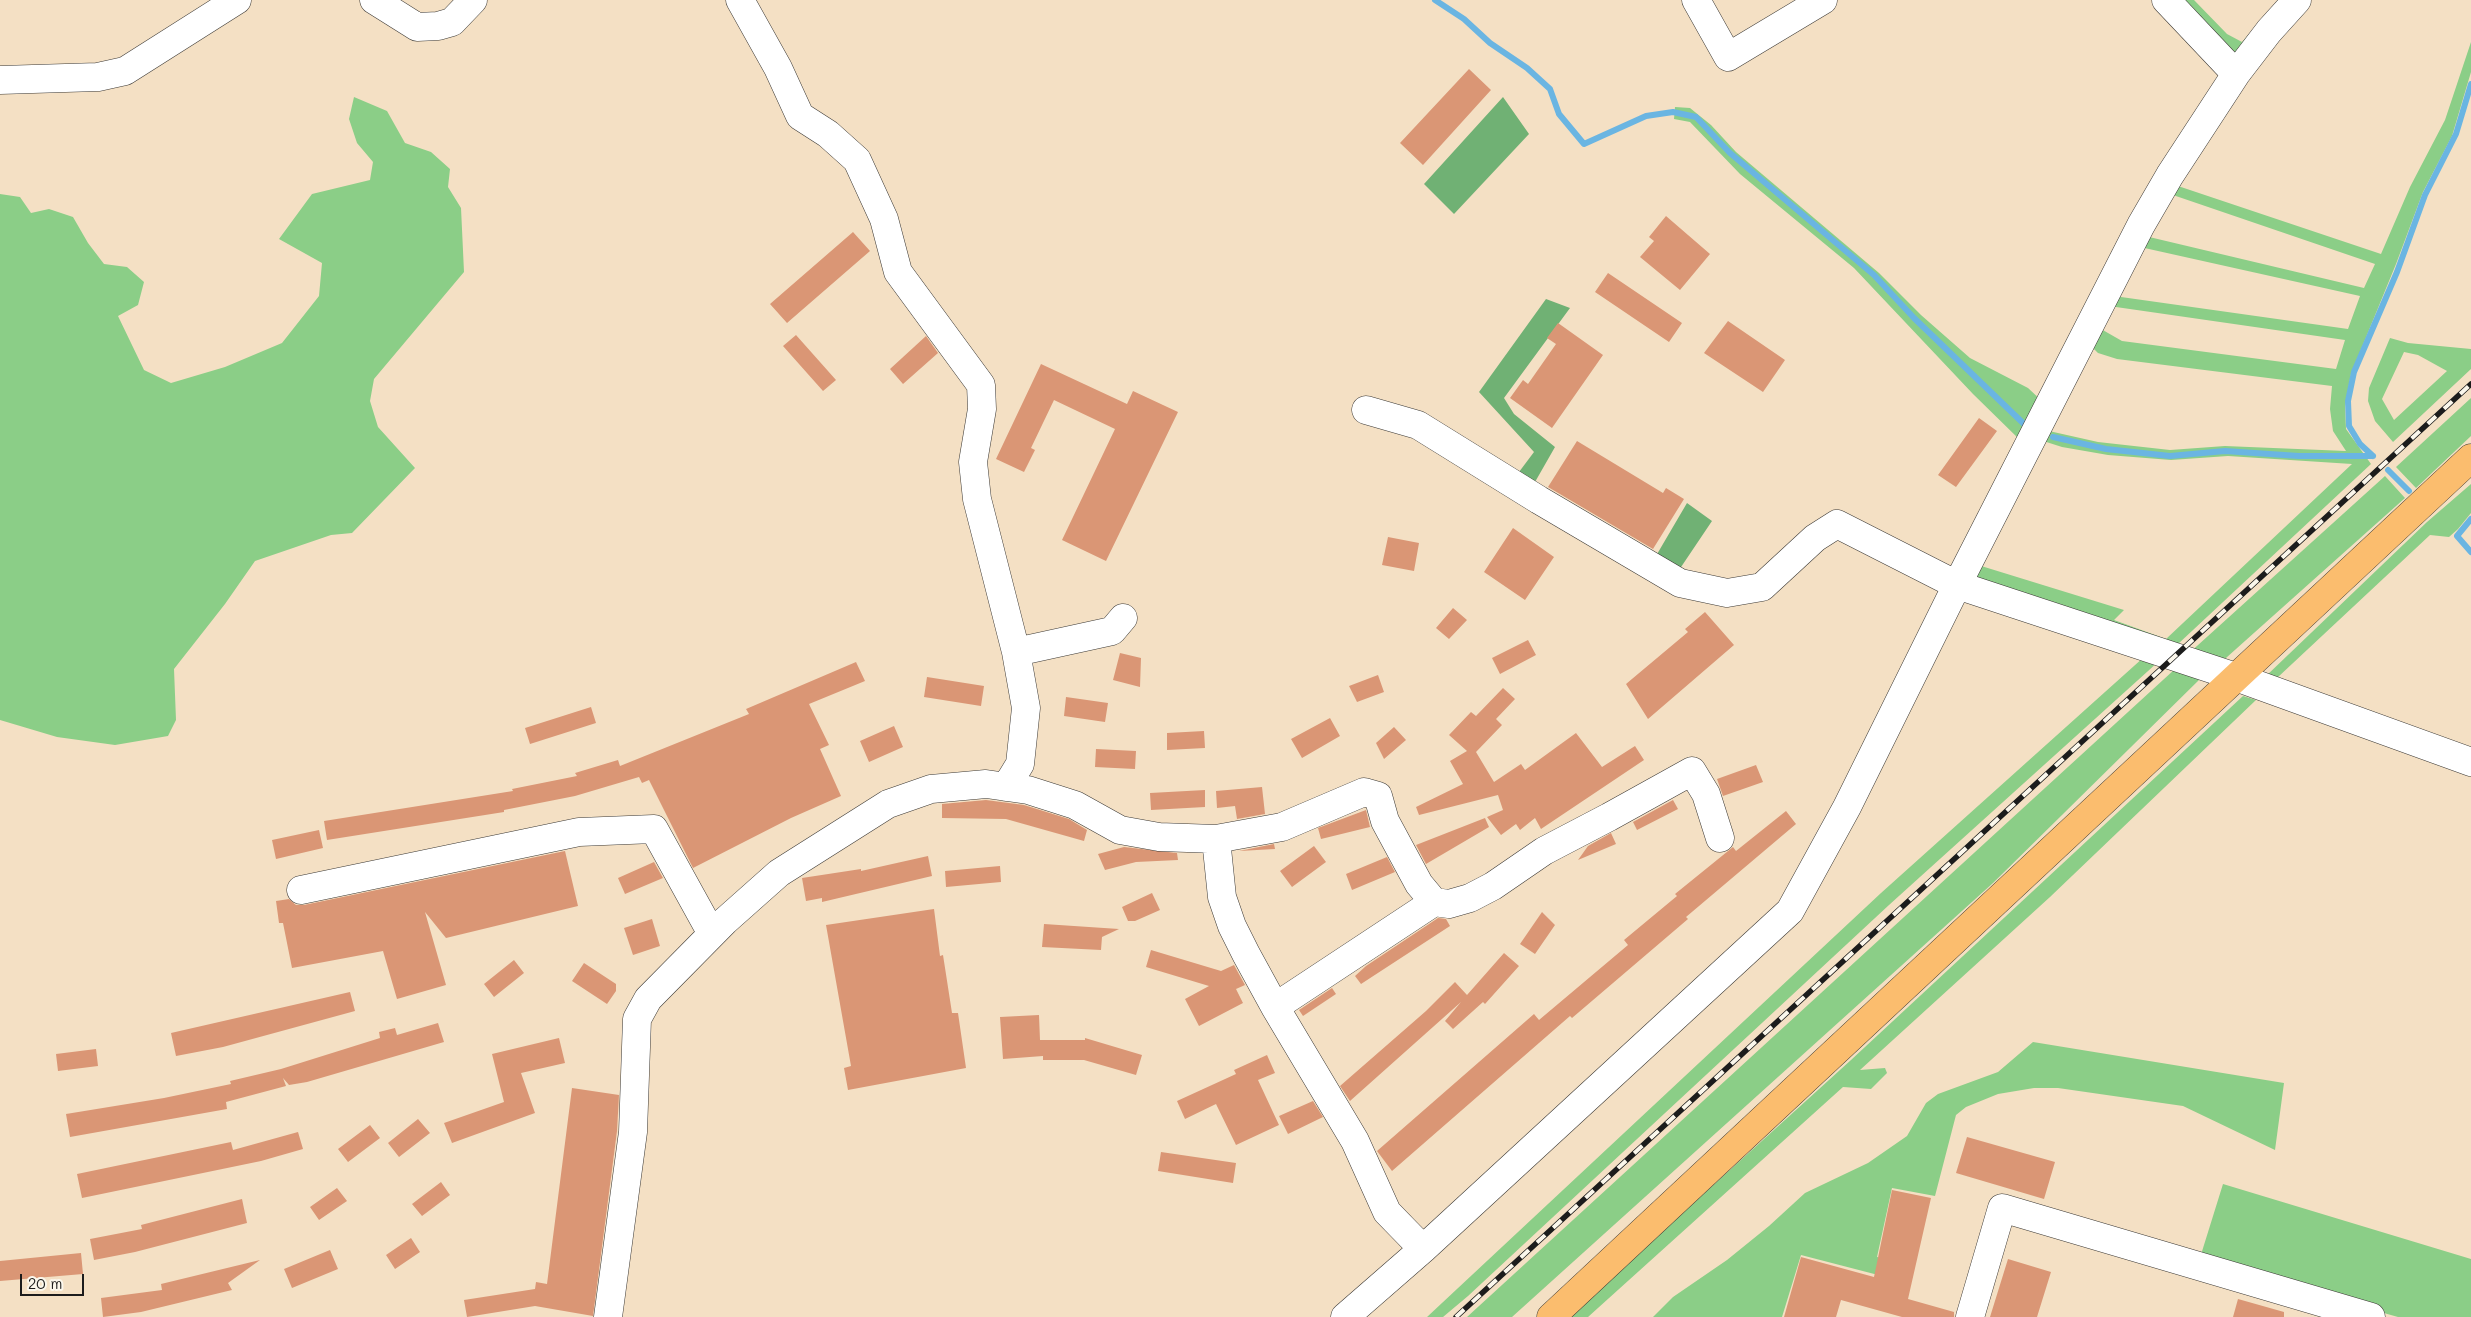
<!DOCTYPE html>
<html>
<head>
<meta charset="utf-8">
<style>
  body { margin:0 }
  #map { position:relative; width:2471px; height:1317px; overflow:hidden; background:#f4e0c4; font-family:Mali,sans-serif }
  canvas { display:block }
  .scale { position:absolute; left:20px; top:1274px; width:64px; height:22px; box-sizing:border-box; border:2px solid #1c1c1c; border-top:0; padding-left:6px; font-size:15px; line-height:18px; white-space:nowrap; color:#1c1c1c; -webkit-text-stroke:4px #fbf7ec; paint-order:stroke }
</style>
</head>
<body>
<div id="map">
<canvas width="2471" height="1317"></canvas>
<div class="scale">20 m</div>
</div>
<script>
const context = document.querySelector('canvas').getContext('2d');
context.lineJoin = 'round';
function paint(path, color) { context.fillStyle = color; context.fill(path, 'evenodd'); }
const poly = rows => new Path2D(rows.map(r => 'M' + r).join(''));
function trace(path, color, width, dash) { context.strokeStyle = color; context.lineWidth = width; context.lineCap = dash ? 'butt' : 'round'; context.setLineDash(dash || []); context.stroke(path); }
const green = poly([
  [2178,0,2194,0,2227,34,2242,42,2279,0,2241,53,2231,54],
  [2471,42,2471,72,2452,136,2423,192,2396,264,2351,374,2345,406,2346,429,2371,464,2178,644,1976,581,1978,565,2124,610,2114,620,2166,639,2352,464,2228,456,2171,460,2108,455,2062,447,2037,439,2049,431,2098,442,2170,450,2225,446,2346,451,2333,431,2330,409,2332,386,2117,359,2098,353,2088,343,2101,329,2122,341,2336,369,2345,340,2109,306,2114,296,2348,329,2360,296,2140,247,2145,236,2364,288,2375,264,2170,194,2175,185,2381,254,2410,187,2445,120],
  [354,97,387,111,405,143,431,152,450,169,448,187,461,208,464,272,374,379,370,401,378,427,415,468,352,533,331,535,255,561,225,604,174,669,176,720,168,736,115,745,57,737,0,720,0,194,20,197,31,213,49,209,73,217,88,243,104,264,127,267,144,282,138,305,118,316,144,370,171,383,225,367,282,343,319,296,322,263,279,239,312,194,370,180,373,162,357,143,349,119],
  [1675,107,1690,108,1711,125,1736,152,1879,273,1921,315,1970,358,2028,388,2043,402,2021,441,1973,394,1854,268,1740,174,1690,122,1674,119],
  [2390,338,2408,343,2471,349,2471,369,2393,442,2375,421,2368,401,2369,388],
  [2404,352,2418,355,2447,371,2394,420,2382,399],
  [2471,398,2471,436,2416,488,2396,467],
  [2385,476,2405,498,2217,666,2187,655],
  [2471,484,2471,513,2458,529,2449,537,2430,535,2277,678,2265,677,2427,522],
  [2144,657,2158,662,1889,905,1468,1296,1443,1317,1427,1317,1881,893],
  [2175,669,2200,679,1993,883,1512,1317,1467,1317],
  [2243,696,2256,700,2050,897,1860,1070,1885,1068,1887,1073,1871,1089,1843,1087,1588,1317,1568,1317,1851,1060],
  [2033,1042,2284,1083,2275,1150,2183,1106,2058,1088,2034,1088,1998,1094,1966,1107,1956,1115,1935,1196,1892,1188,1877,1257,1913,1265,1909,1283,1801,1255,1782,1317,1653,1317,1673,1297,1727,1260,1769,1226,1805,1193,1868,1163,1907,1136,1926,1103,1938,1094,1998,1072],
  [2223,1184,2471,1259,2471,1317,2398,1317,2199,1261]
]);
const forest = poly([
  [1503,97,1529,134,1454,214,1424,184],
  [1546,299,1570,308,1504,398,1514,414,1555,447,1531,489,1519,472,1534,452,1479,392],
  [1687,503,1712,521,1675,576,1653,561]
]);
const stream = poly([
  [1435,0,1464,19,1490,43,1527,68,1550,89,1559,114,1584,144,1646,116,1673,112,1696,117,1730,153,1874,275,1914,318,2025,425],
  [2053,437,2106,449,2170,456,2225,451,2299,456,2373,456],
  [2373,456,2360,444,2349,426,2348,401,2354,372,2397,272,2425,195,2456,134,2471,84],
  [2388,470,2409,491],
  [2471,519,2457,536,2471,552]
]);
const building = poly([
  [1469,69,1491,90,1423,165,1400,143],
  [1666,216,1710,254,1680,290,1640,257,1654,241,1649,237],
  [853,232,870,251,787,323,770,304],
  [1608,273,1682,323,1669,342,1595,292],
  [1728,321,1785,360,1763,392,1704,353],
  [1558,323,1603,355,1552,428,1510,398,1523,380,1528,384,1556,344,1547,338],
  [796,335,836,380,823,391,783,346],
  [926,336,938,353,903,384,890,369],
  [1041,364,1127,404,1133,391,1178,412,1106,561,1062,540,1115,429,1054,400,1031,448,1035,450,1024,472,996,459],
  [1979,418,1997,431,1956,487,1938,475],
  [1577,441,1663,493,1666,488,1684,499,1653,549,1548,487],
  [1513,528,1554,557,1525,600,1484,572],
  [1388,537,1419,543,1414,571,1382,565],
  [1453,608,1467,620,1449,639,1436,628],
  [1705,612,1734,645,1648,719,1626,684,1688,632,1685,629],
  [1528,640,1536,655,1500,674,1492,658],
  [1120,653,1141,658,1140,687,1113,680],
  [856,662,865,681,809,704,829,745,820,749,841,796,791,818,693,868,649,780,642,783,639,777,575,796,504,810,504,812,327,840,324,821,513,791,512,789,577,776,575,773,618,760,620,766,749,714,746,709],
  [1378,675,1384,692,1357,702,1349,686],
  [927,677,984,686,981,706,924,697],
  [1503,688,1515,699,1496,719,1502,725,1476,752,1494,782,1521,764,1525,770,1576,733,1602,767,1635,746,1644,760,1541,829,1535,818,1520,830,1516,824,1501,835,1487,817,1503,810,1498,795,1419,815,1416,807,1463,784,1450,761,1467,751,1449,735,1471,712,1476,716],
  [1066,697,1108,703,1105,722,1064,716],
  [591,707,596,723,530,744,525,728],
  [1330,718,1340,736,1302,758,1291,739],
  [894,726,903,747,869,762,860,741],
  [1394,727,1406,740,1384,759,1376,743],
  [1204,731,1205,748,1167,750,1167,733],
  [1096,749,1136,751,1135,769,1095,767],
  [1756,765,1763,782,1723,796,1717,779],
  [1262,787,1265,814,1237,819,1235,806,1217,808,1216,791],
  [1205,790,1205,807,1151,810,1150,793],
  [986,800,1024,805,1069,819,1087,830,1084,841,1006,819,942,818,942,804],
  [1673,800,1678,809,1637,830,1633,822],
  [1366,810,1370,827,1321,839,1318,828],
  [1786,811,1796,824,1686,917,1688,919,1572,1018,1570,1016,1392,1171,1377,1151,1534,1014,1539,1020,1628,945,1624,940,1677,896,1675,894,1733,847,1736,851],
  [1485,818,1489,827,1426,864,1416,845],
  [319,830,323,848,276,859,272,840],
  [1611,833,1616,844,1578,860,1588,846],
  [1274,844,1275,849,1239,851],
  [1314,846,1326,862,1292,887,1280,871],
  [1124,847,1177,853,1178,860,1136,862,1105,870,1098,854],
  [565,851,578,906,446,938,425,912,446,985,397,999,383,951,292,968,283,923,279,923,276,901,289,899,296,905,304,905],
  [928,856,932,876,822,902,822,898,806,901,802,878,861,869,861,871],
  [1387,857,1395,872,1352,890,1346,874],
  [654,862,663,878,625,894,618,878],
  [1000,866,1001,882,946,887,945,871],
  [1152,893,1160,910,1135,921,1128,921,1122,907],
  [934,909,940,956,943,955,952,1013,958,1013,966,1068,848,1090,844,1068,851,1066,826,925],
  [1542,912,1555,925,1535,954,1520,944],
  [1438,918,1446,919,1450,926,1361,984,1355,976,1366,966],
  [652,919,660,946,633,955,624,928],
  [1044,924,1119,929,1102,937,1101,950,1042,947],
  [1151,950,1221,971,1234,965,1245,985,1236,989,1243,1003,1199,1026,1185,999,1209,986,1146,967],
  [1504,953,1519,966,1485,1004,1483,1002,1453,1029,1445,1021,1461,1002,1350,1101,1340,1086,1426,1011,1455,982,1467,995],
  [514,960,524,973,494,997,484,984],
  [584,963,616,984,616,991,607,1004,572,981],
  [1332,988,1336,994,1303,1016,1299,1010],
  [350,992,355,1011,223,1047,176,1056,171,1033],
  [1039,1015,1040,1040,1085,1040,1085,1038,1142,1055,1136,1075,1084,1060,1043,1060,1043,1056,1003,1059,1000,1017],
  [438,1023,444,1042,307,1082,289,1085,283,1078,286,1086,226,1102,227,1109,70,1137,66,1114,164,1098,231,1084,230,1081,281,1069,380,1038,379,1032,395,1028,397,1035],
  [559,1038,565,1063,521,1073,535,1113,452,1143,444,1123,504,1102,492,1054],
  [96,1049,98,1066,58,1071,56,1054],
  [1267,1055,1275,1073,1258,1080,1279,1125,1236,1145,1216,1104,1185,1119,1177,1101,1236,1074,1234,1070],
  [572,1088,619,1095,617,1131,593,1316,535,1306,467,1317,464,1300,535,1289,536,1282,547,1284],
  [1313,1101,1323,1117,1288,1134,1279,1116],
  [418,1119,430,1133,399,1157,388,1143],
  [370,1125,380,1138,348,1162,338,1149],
  [298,1132,303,1149,261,1161,82,1198,77,1174,231,1142,233,1150],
  [1967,1137,2055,1162,2044,1199,1956,1173],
  [1161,1152,1236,1163,1233,1183,1158,1171],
  [441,1182,450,1195,422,1216,412,1204],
  [337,1188,347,1201,319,1220,310,1207],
  [1892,1190,1931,1198,1908,1299,1954,1312,1954,1317,1902,1317,1841,1300,1836,1317,1784,1317,1801,1257,1874,1277],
  [242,1199,247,1223,135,1252,94,1260,90,1239,142,1229,141,1225],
  [411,1238,420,1252,395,1269,386,1255],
  [330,1250,338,1269,292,1288,284,1269],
  [81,1253,83,1274,0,1281,0,1261],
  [2008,1259,2051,1272,2037,1317,1990,1317],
  [260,1260,228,1283,232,1290,141,1312,103,1317,101,1298,162,1290,161,1284],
  [2238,1299,2284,1312,2284,1317,2233,1317]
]);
const minor = poly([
  [374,0,417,27,438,26,452,22,473,0],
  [740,0,778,68,800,116,828,134,857,160,884,219,898,272,981,385,982,409,973,462,977,499,1016,652,1026,708,1020,764,1006,787],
  [1696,0,1728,57,1823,0],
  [2166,0,2236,74],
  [0,80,98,77,125,71,237,0],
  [1366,410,1418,425,1539,500,1680,583,1727,593,1762,587,1815,538,1837,524,1957,585,2236,677,2471,762],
  [1016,652,1112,631,1123,618],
  [1216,839,1222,897,1232,926,1246,954,1275,1007,1355,1141,1387,1212,1423,1249],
  [301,890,579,832,654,829,712,934],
  [1275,1007,1434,902],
  [608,1317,633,1132,637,1019,648,999,725,921,779,873,888,804,931,789,986,784,1028,790,1075,805,1120,830,1159,837,1216,839,1282,827,1364,792,1378,796,1385,821,1419,884,1434,902,1449,904,1470,898,1493,886,1544,851,1609,817,1692,771,1706,794,1720,838],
  [1345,1317,1423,1249,1790,911,1847,807,1957,585,2141,225,2170,175,2236,74,2269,31,2297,0],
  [1970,1317,2002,1208,2371,1317]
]);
const major = poly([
  [1551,1317,2471,458]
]);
const rail = poly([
  [1456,1317,2471,384]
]);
paint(green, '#8bce87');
paint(forest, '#70b174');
trace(stream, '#6ab5e2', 6);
paint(building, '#da9675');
trace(minor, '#3c3935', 29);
trace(major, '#3c3935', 29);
trace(minor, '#fff', 28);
trace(major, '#fbbd6e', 28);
trace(rail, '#1c1c1c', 5.5);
trace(rail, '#fbf7ec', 4, [11]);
</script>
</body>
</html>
